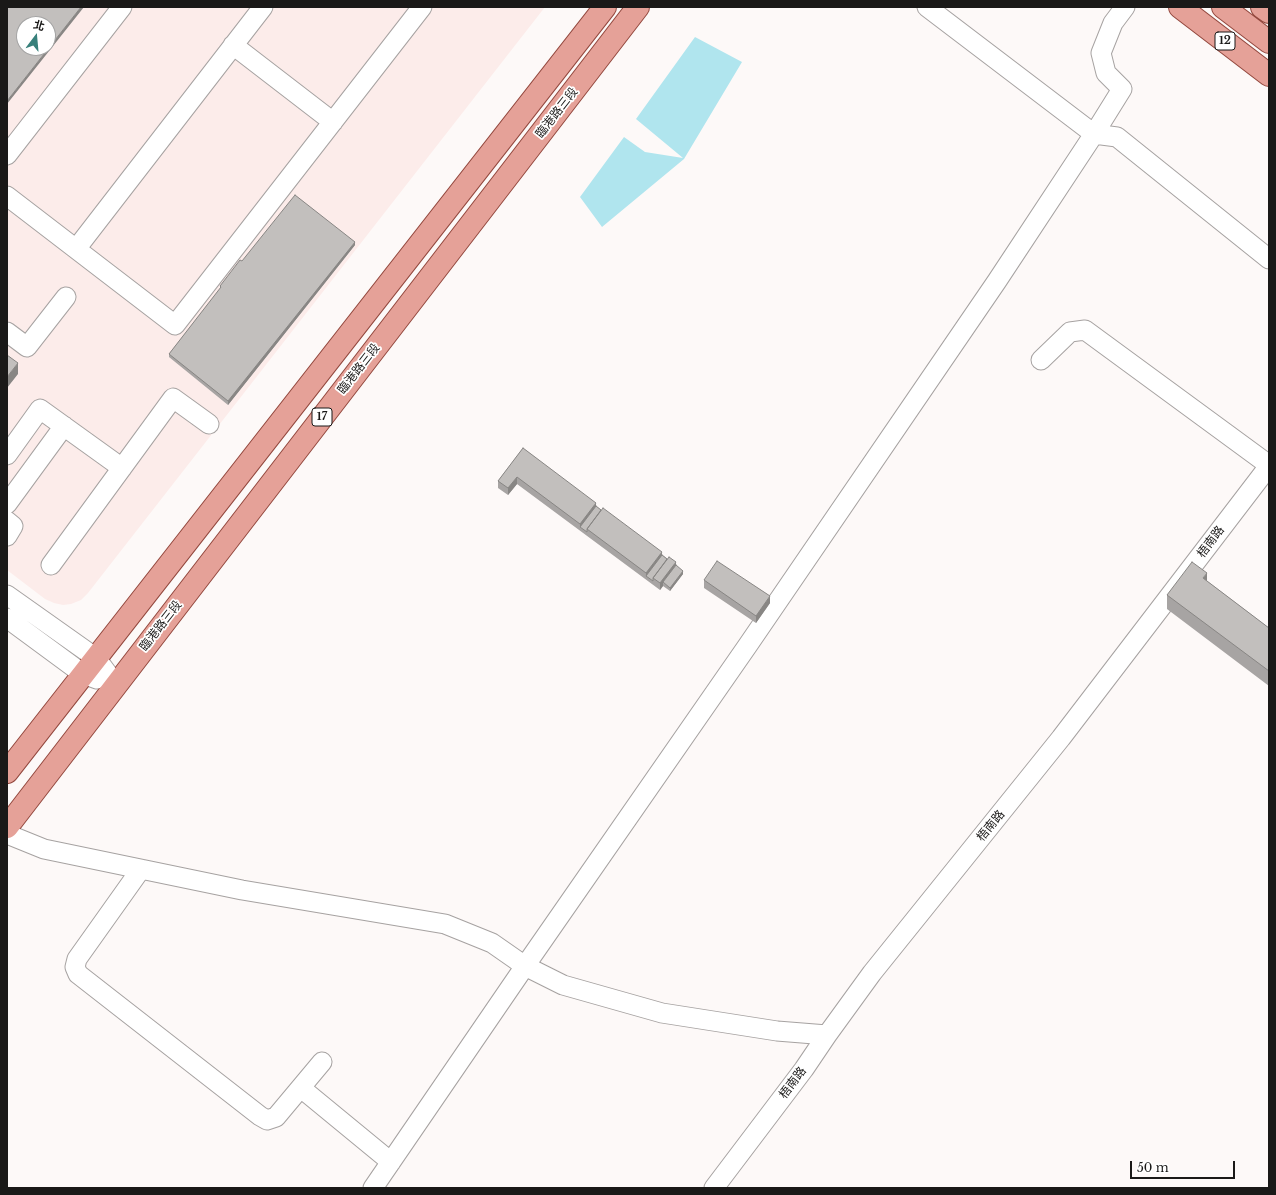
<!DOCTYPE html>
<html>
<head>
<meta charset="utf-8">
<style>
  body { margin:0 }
  #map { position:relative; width:1276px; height:1195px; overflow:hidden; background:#fdf9f8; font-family:"Libre Baskerville","Noto Sans TC",serif }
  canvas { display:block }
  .frame { position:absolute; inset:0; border:8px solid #1a1918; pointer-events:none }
  .north { position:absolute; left:16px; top:16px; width:40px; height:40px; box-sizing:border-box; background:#fff; border:1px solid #a3a3a3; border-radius:50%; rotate:16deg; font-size:11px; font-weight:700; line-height:16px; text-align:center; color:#1a1918 }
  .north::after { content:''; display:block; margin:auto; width:14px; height:18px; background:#38807b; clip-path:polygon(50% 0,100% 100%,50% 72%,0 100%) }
  .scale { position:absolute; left:1130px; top:1161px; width:105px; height:18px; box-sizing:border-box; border:2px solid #1a1918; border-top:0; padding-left:5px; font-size:12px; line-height:14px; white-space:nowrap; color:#1a1918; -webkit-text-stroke:3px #fff; paint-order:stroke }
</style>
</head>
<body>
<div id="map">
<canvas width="1276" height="1195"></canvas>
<div class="frame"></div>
<div class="north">北</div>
<div class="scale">50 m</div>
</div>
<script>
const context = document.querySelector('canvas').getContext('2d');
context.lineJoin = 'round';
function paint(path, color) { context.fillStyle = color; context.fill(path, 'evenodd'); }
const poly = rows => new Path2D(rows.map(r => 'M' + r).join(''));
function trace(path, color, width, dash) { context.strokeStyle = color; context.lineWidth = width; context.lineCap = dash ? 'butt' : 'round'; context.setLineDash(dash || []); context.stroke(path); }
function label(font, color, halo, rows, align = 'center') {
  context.font = font + ' "Libre Baskerville","Noto Sans TC",serif'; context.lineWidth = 3.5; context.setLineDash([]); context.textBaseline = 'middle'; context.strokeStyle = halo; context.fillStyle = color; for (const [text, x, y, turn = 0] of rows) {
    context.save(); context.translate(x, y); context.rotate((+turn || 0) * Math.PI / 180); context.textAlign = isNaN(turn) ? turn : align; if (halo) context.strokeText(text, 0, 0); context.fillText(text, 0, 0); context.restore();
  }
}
const industrial = poly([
  [7,7,545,7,88,593,81,600,71,604,63,605,54,603,45,599,7,570],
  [24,24,48,24,48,48,24,48]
]);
const water = poly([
  [695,37,742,62,684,159,602,227,580,197,624,137,645,152,683,158,636,119]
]);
const minor = poly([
  [927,7,1094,134,1117,137,1269,259],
  [233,45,333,122],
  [7,155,122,7],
  [7,196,175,325,422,7],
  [76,249,263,7],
  [7,332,27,347,66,297],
  [1041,360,1070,332,1085,330,1269,465],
  [7,455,40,409,122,468],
  [7,504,64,426],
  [7,521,13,526,7,536],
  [51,565,173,398,209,424],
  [7,595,96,658,116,685],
  [7,618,83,674,97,679],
  [7,834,44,849,242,890,445,924,492,943,525,966,563,985,662,1013,777,1031,827,1035],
  [141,869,77,959,75,967,78,974,260,1116,267,1120,276,1117,322,1062],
  [301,1088,391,1162],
  [373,1188,525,966,748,645,997,281,1094,134,1122,89,1106,73,1101,53,1113,23,1125,7],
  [714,1188,804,1069,827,1035,872,973,1061,738,1269,466]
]);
const major = poly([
  [1180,7,1269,75],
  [1223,7,1269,42],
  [1262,7,1269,12],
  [7,772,605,7],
  [7,827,638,7]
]);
const wall = poly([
  [355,245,228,405,169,357,169,354,220,289,220,286,242,261],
  [523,448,596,506,676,565,683,574,670,591,663,586,660,590,517,484,508,495,498,488,498,481],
  [704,580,770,603,756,623,704,588],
  [1207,581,1269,628,1269,686,1167,609,1167,595]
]);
const shadedWall = poly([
  [81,7,84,7,7,104,7,101],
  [355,242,355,245,228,405,228,401],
  [18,363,18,374,7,388,7,377],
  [517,477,517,484,508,495,508,488],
  [596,503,596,510,580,527,580,531,580,524],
  [662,552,662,559,646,576,646,573],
  [676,562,676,569,663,582,663,586,660,590,660,583],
  [683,571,683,574,670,591,670,588],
  [1207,573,1207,587,1203,578],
  [770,596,770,603,756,623,756,616]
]);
const building = poly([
  [7,7,81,7,7,101,7,7],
  [24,24,48,24,48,48,24,48,24,24],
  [295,195,355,242,228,401,169,354,221,287,220,286,240,260,242,261,295,195],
  [7,355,18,363,7,377,7,355],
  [523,448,596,503,580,524,517,477,508,488,498,481,523,448],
  [596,506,601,510,587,529,587,532,580,527,596,506],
  [603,508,662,552,646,573,587,529,603,508],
  [662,555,667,559,653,578,653,581,646,576,662,555],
  [669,557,676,562,660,583,653,578,669,557],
  [717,561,770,596,756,616,704,580,717,561],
  [1192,562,1207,573,1203,578,1269,628,1269,671,1167,595,1192,562],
  [676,565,683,571,670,588,663,582,676,565]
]);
const shields = [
  [1225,41,20],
  [322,417,20]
];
const shieldNames = [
  ["12",1225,41],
  ["17",322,417]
];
const streetNames = [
  ["臨港路三段",557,113,-52],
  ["臨港路三段",359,369,-52],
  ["梧南路",1211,542,-53],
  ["臨港路三段",161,626,-52],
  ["梧南路",991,826,-51],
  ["梧南路",793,1083,-53]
];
paint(industrial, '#fcecea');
paint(water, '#b0e5ee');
trace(minor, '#a6a2a1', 21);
trace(major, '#93483e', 24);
trace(minor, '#fff', 19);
trace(major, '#e5a198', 22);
paint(wall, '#a7a4a3');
paint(shadedWall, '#888684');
paint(building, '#c2bfbd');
trace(building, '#888684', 1);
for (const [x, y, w] of shields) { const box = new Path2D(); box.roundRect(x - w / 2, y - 9, w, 18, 3); context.fillStyle = '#fff'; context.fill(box); trace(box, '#1a1918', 1); }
label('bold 11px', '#1a1918', null, shieldNames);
label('12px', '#1a1918', '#fff', streetNames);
</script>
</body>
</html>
